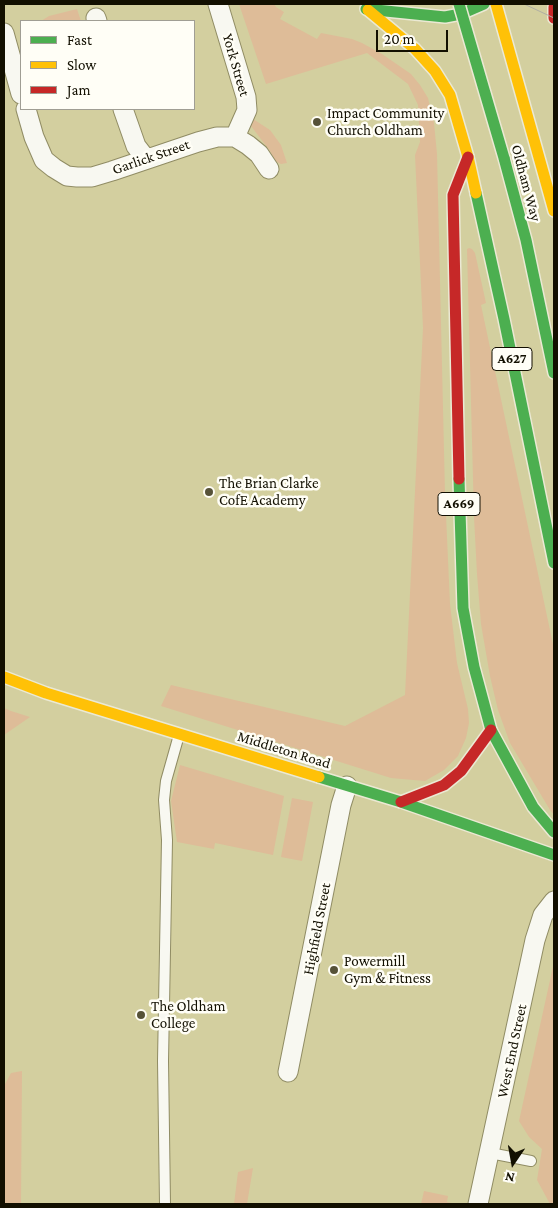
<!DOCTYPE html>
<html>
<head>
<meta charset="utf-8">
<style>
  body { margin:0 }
  #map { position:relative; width:558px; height:1208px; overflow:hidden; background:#d3cf9f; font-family:"Crimson Pro",serif }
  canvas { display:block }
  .frame { position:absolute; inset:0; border:5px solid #120f00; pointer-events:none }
  .legend { position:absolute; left:20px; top:20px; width:175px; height:90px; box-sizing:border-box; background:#fffef6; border:1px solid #a09e94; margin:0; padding:6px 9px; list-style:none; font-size:15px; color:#120f00 }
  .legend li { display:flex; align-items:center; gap:10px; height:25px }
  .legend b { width:25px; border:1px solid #a09e94 }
  .north { position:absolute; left:488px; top:1138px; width:50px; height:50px; -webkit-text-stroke:4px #fffef6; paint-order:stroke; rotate:192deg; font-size:14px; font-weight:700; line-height:20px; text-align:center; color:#120f00 }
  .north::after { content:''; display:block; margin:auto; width:18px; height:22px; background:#120f00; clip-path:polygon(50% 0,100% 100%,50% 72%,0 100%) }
  .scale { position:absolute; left:376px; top:30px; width:72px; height:22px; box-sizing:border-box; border:2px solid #120f00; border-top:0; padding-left:6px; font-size:15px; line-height:18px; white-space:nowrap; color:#120f00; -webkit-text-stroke:4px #fffef6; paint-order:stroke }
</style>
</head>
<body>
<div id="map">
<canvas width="558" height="1208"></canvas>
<div class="frame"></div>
<ul class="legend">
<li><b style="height:6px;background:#4caf50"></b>Fast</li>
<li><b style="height:6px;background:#ffc107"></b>Slow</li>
<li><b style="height:6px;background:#c62828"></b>Jam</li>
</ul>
<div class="north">N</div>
<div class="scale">20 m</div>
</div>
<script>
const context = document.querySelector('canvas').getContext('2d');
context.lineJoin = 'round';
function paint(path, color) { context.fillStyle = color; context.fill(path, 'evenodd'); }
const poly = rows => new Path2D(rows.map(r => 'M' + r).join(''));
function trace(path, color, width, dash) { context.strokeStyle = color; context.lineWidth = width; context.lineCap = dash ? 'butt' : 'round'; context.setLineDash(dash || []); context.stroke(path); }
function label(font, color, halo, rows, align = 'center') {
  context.font = font + ' "Crimson Pro",serif'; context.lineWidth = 5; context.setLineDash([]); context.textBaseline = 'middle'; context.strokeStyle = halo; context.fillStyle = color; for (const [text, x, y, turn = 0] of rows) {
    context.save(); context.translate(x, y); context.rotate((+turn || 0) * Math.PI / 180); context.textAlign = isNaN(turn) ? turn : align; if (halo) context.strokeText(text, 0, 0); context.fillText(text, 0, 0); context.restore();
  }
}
const green = poly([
  [239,4,274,4,276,7,284,12,280,19,317,39,321,33,352,39,362,43,382,54,411,74,420,85,428,98,434,123,437,154,445,493,450,604,457,663,468,709,469,723,466,738,458,756,444,770,425,781,391,778,161,706,171,685,345,726,405,695,423,328,415,155,420,142,418,105,408,84,367,53,266,84],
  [77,9,81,21,41,21,49,16],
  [253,119,270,130,281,145,287,163,281,164,275,161,270,151,251,126,251,121],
  [469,248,472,249,475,253,486,303,481,305,554,649,554,815,550,810,510,743,498,710,490,676,481,624,477,574,474,517,467,249],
  [4,708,11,711,30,717,4,735],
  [180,765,284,796,273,855,215,843,214,849,177,842,171,801],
  [292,798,313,802,302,861,281,857],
  [554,962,554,1204,550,1204,537,1180,542,1149,529,1137,519,1121],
  [22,1071,21,1204,4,1204,4,1086,11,1073],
  [253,1168,247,1204,234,1204,238,1172],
  [424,1191,448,1196,447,1202,456,1204,421,1204]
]);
const lane = poly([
  [490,1153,531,1161],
  [165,1204,163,1061,167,840,164,800,166,781,179,735]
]);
const street = poly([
  [218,4,246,97,247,110,235,137,248,145,259,154,269,169],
  [96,18,97,21],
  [4,33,21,94],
  [26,109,34,137,44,160,54,168,67,176,77,177,92,177,112,171,198,142,217,137,235,137],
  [123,109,136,146,146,159],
  [288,1072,341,805,347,786],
  [478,1204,535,940,543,915,554,901]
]);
const fast = poly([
  [366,9,445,17,461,14,484,4],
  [504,158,526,240,554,373],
  [476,193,504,319,554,563],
  [459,479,463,608,474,667,491,730,533,807,554,832],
  [319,777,401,802,554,855]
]);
const slow = poly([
  [496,4,554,211],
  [368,10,415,49,435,71,450,95,468,157,476,193],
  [4,677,46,693,319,777]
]);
const jam = poly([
  [554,7,554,18],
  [459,479,453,195,468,157],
  [401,802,444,785,461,771,491,730]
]);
const tram = poly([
  [524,4,554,18]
]);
const fastBridge = poly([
  [459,4,504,158]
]);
const markers = [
  [317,122,5,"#565238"],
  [209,492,5,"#565238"],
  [334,970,5,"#565238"],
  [141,1015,5,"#565238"]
];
const shields = [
  [512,359,40],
  [459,504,42]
];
const shieldNames = [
  ["A627",512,359],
  ["A669",459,504]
];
const streetNames = [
  ["York Street",236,65,74],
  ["Garlick Street",151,157,-19],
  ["Oldham Way",526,183,75],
  ["Middleton Road",284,750,17],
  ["Highfield Street",317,929,-79],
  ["West End Street",512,1051,-78]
];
const poiNames = [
  ["Impact Community",327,113],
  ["Church Oldham",327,130],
  ["The Brian Clarke",219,483],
  ["CofE Academy",219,500],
  ["Powermill",344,961],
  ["Gym & Fitness",344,978],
  ["The Oldham",151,1006],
  ["College",151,1023]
];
paint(green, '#debc98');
trace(lane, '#908c64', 12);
trace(street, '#908c64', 21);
trace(fast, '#ebe9d4', 14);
trace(slow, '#ebe9d4', 14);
trace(jam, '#ebe9d4', 14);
trace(lane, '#f8f8f1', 10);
trace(street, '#f8f8f1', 19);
trace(fast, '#4caf50', 11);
trace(slow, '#ffc107', 11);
trace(jam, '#c62828', 11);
trace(tram, '#afaea4', 1);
trace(fastBridge, '#ebe9d4', 14, []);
trace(fastBridge, '#4caf50', 11);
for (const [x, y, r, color] of markers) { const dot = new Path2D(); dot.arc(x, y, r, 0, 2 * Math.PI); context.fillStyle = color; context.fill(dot); trace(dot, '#fffef6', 2); }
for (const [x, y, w] of shields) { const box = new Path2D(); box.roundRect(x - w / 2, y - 11.5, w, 23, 4); context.fillStyle = '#fffef6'; context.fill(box); trace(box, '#120f00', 1); }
label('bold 14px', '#120f00', null, shieldNames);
label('15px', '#120f00', '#fffef6', streetNames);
label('15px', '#120f00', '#fffef6', poiNames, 'left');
</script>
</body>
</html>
